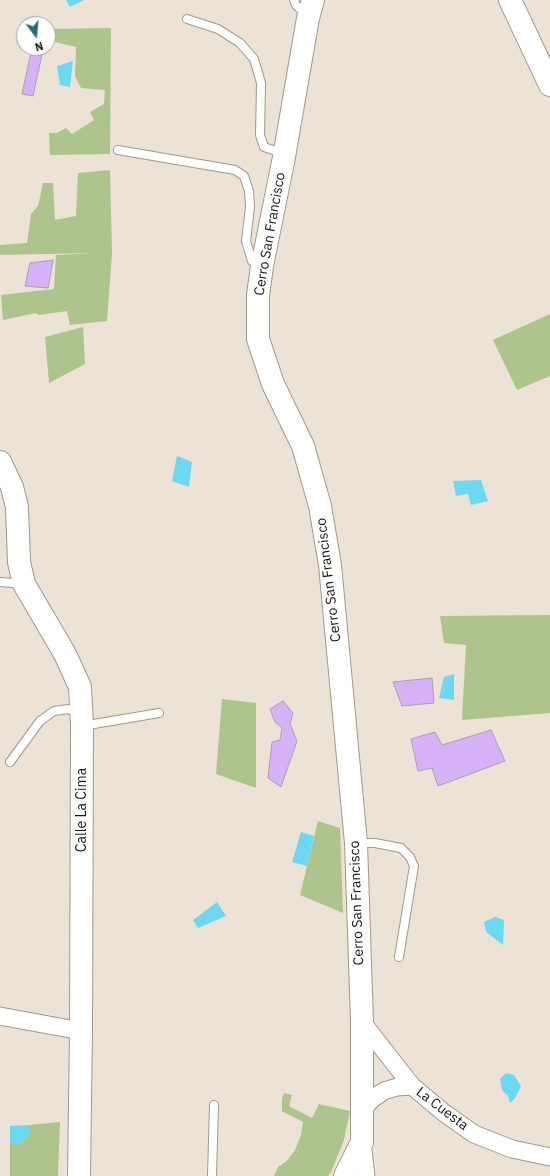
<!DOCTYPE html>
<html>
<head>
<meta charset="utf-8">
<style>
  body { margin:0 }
  #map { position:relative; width:550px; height:1176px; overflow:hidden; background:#ece2d6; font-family:"IBM Plex Sans",sans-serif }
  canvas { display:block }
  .north { position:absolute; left:16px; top:16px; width:40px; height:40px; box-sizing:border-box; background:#fff; border:1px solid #a3a1a0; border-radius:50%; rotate:164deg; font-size:11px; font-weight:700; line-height:16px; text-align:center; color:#181511 }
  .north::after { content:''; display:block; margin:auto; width:14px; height:18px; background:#236e6e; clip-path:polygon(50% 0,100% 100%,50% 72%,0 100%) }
</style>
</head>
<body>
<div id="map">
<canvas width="550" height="1176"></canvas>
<div class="north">N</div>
</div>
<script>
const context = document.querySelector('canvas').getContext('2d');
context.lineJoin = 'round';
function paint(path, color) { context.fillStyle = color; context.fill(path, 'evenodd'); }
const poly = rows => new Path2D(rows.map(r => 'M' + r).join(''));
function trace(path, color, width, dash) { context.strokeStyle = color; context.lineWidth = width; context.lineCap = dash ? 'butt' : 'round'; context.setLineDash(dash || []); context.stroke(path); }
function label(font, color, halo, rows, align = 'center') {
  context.font = font + ' "IBM Plex Sans",sans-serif'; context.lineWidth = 3.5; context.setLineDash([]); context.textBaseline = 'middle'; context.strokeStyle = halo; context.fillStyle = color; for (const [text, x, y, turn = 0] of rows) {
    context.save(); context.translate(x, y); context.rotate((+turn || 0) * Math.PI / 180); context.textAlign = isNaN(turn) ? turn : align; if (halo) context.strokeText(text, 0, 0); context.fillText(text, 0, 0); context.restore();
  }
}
const green = poly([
  [111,28,110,154,50,155,49,133,57,133,66,128,72,134,94,120,90,112,104,104,105,90,81,88,75,76,76,47,51,41,48,38,48,29],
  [110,170,112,253,107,321,70,325,67,311,39,315,36,313,3,320,1,295,54,289,56,255,93,253,0,255,0,245,27,243,31,214,38,206,43,183,53,183,55,220,76,216,78,173],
  [550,314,550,376,517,390,493,340],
  [83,327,85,364,49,383,45,337],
  [550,615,550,713,462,720,466,645,444,643,440,616],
  [222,699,256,703,256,788,216,774],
  [318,821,340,828,343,913,300,895],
  [284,1093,292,1095,289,1106,312,1118,319,1104,350,1111,344,1140,331,1172,328,1176,274,1176,278,1167,287,1161,295,1150,301,1135,303,1122,282,1111,282,1099],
  [60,1122,58,1176,10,1176,10,1143,21,1143,29,1135,29,1125]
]);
const water = poly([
  [66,0,84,0,70,7],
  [73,61,70,87,60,85,57,66],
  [177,456,192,462,189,487,172,481],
  [481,480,488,501,471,505,468,494,456,496,453,481],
  [454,674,454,700,439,698,444,677],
  [301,832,314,836,307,866,292,862],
  [217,902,226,916,198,928,193,920],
  [495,917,504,920,503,945,486,932,484,922],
  [506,1073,514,1075,521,1086,515,1098,510,1103,508,1096,502,1090,500,1079],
  [29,1125,29,1135,21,1143,10,1143,10,1126]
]);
const building = poly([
  [32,48,39,48,43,50,33,96,22,94,32,48],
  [53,260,48,288,25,286,30,263,53,260],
  [432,678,434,703,402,706,393,682,432,678],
  [283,701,293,713,290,724,297,741,281,787,268,778,272,742,280,740,282,728,275,722,270,709,283,701],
  [491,730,505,761,438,786,432,768,418,771,411,739,435,732,442,745,491,730]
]);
const lane = poly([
  [294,0,296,5,306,15],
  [187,19,218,29,240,43,254,59,261,83,260,135,264,147,276,151,283,156],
  [118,150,235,170,244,176,249,191,250,207,246,241,252,261,260,264],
  [0,582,23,584],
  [82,726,159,713],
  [10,762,40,721,54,711,68,709,81,713],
  [357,843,375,843,401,848,410,857,414,866,399,957],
  [212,1176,214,1105]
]);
const street = poly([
  [0,1016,81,1031],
  [362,1022,412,1086,443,1112,474,1134,512,1149,550,1157],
  [362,1110,372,1099,384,1091,397,1087,412,1086],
  [362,1142,366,1176]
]);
const secondary = poly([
  [313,0,308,18,284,157,262,266,258,295,258,339,273,384,303,446,320,506,330,565,356,843,362,1022,362,1142,345,1176],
  [510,0,550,85],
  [0,462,12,487,17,507,19,562,24,584,65,654,80,687,82,726,81,1031,79,1176]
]);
const streetNames = [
  ["Cerro San Francisco",270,234,-80],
  ["Cerro San Francisco",329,580,-97],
  ["Calle La Cima",82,810,-90],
  ["Cerro San Francisco",357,903,-92],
  ["La Cuesta",442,1109,37]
];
paint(green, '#adc48c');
paint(water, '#6dd8f1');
paint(building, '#d7b2f8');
trace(building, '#a7a1ae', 1);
trace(lane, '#a1988c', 10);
trace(street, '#a1988c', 19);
trace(secondary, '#a1988c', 24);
trace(lane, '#fff', 8);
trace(street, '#fff', 17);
trace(secondary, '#fff', 22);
label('14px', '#181511', '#fff', streetNames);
</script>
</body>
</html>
